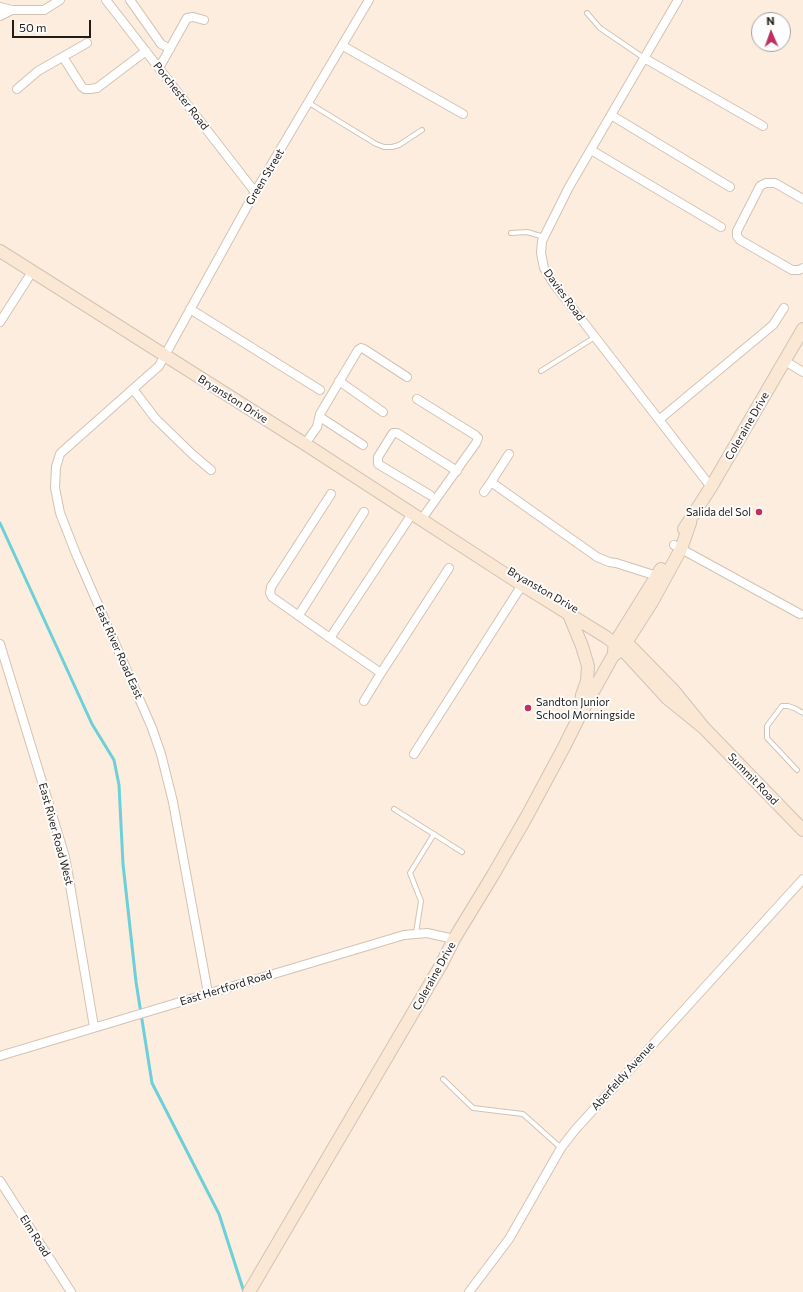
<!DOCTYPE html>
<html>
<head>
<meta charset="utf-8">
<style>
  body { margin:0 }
  #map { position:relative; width:803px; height:1292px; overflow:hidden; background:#fdedde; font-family:Commissioner,sans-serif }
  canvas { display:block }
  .north { position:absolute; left:751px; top:12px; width:40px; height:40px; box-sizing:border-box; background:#fdfdfd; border:1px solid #a5a3a1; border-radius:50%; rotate:358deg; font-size:11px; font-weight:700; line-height:16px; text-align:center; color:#221c17 }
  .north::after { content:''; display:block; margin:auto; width:14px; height:18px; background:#be305d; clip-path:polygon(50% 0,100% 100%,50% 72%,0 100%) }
  .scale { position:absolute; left:12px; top:20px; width:79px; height:18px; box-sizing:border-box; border:2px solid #221c17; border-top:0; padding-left:5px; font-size:12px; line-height:14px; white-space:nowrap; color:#221c17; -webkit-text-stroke:3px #fdfdfd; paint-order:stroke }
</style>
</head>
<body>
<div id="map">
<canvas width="803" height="1292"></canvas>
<div class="north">N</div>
<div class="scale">50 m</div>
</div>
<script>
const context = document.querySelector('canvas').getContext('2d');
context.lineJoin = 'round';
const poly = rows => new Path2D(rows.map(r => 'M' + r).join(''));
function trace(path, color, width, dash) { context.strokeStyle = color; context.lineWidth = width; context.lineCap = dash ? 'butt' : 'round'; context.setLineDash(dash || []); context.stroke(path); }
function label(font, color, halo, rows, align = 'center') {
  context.font = font + ' Commissioner,sans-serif'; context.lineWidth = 4; context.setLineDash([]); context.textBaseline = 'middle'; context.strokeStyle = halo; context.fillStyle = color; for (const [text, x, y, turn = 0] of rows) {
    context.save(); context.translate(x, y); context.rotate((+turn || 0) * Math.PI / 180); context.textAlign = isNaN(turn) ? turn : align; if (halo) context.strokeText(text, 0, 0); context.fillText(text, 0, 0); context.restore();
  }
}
const stream = poly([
  [0,523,92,724,114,760,119,785,123,864,136,982,152,1083,219,1214,244,1292]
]);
const lane = poly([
  [587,13,600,28,644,58],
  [309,103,376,144,384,147,392,147,399,145,422,130],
  [511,233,527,232,544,237],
  [541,371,595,337],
  [797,770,767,738,767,726,782,706,788,706,794,708,803,713],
  [394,809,462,852],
  [416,933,421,901,410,873,434,834],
  [443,1079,473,1108,523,1114,561,1148]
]);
const street = poly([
  [106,0,255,192],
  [130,0,161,44,170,49],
  [678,0,569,187,542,241,541,253,544,268,554,284,711,487],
  [0,7,12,10],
  [0,16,12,10,44,10,60,0],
  [343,46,463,114],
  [63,57,82,87,85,89,90,89,97,88,146,51],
  [644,58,763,126],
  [159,68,187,18,193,17,204,20],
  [17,89,38,71,87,43],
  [611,115,730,187],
  [591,150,721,227],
  [803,199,775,183,766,183,760,186,737,231,737,236,740,240,792,270,799,270,803,268],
  [190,309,320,390],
  [0,322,32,272],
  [785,361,803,372],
  [339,381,383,412],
  [133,389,155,418,192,454,211,470],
  [417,399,475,435,478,438,476,443,421,520],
  [320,417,363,445],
  [660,419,773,325,784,308],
  [305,444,317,427,320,414,358,350,361,348,364,349,407,377],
  [509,454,491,482,597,557,609,562,616,563,657,576],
  [484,492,491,482],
  [430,495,378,464,378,457,393,433,397,433,457,471],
  [412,514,330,638,381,673,449,568],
  [674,545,800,614],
  [299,615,364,512],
  [330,638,272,597,270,593,271,587,331,494],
  [0,644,65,857,69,879,94,1027],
  [364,701,381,673],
  [414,754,522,585],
  [208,993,173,802,161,754,152,728,76,554,60,513,55,488,56,467,60,454,63,451,159,366,255,192,369,0],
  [0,1056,404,935,427,933,454,939],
  [0,1181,71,1292],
  [469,1292,509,1239,561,1148,575,1130,803,879]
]);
const secondary = poly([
  [0,251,305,444,522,585,606,637,622,649,667,698,704,728],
  [684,529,711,487,803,329],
  [568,612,582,646,588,666,587,681,582,695,581,706],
  [630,646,674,691,704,728,803,830],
  [614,651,615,643,661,569],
  [249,1292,441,965,454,939,493,875,527,816,564,747,580,715,610,661,613,656,622,649,652,602,681,549,690,523]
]);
const markers = [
  [759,512,4,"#be305d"],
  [528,708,4,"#be305d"]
];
const streetNames = [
  ["Porchester Road",181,96,52],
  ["Green Street",265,177,-59],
  ["Davies Road",564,295,54],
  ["Bryanston Drive",233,399,32],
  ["Coleraine Drive",747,426,-60],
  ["Bryanston Drive",543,590,30],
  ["East River Road East",119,652,66],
  ["Summit Road",753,779,46],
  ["East River Road West",56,834,75],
  ["Coleraine Drive",434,976,-61],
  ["East Hertford Road",226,988,-17],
  ["Aberfeldy Avenue",623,1076,-48],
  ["Elm Road",35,1236,58]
];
const poiNames = [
  ["Salida del Sol",751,512],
  ["Sandton Junior",536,702,"left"],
  ["School Morningside",536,715,"left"]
];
trace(stream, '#6bd0d8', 3);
trace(lane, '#d2c3b4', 6);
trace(street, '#d2c3b4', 10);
trace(secondary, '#d2c3b4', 14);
trace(lane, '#fff', 4);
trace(street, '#fff', 8);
trace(secondary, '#fae8d4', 12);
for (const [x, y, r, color] of markers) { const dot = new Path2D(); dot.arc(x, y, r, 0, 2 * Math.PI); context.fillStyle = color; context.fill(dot); trace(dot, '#fdfdfd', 1.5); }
label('11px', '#221c17', '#fdfdfd', streetNames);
label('11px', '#221c17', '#fdfdfd', poiNames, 'right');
</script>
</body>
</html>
